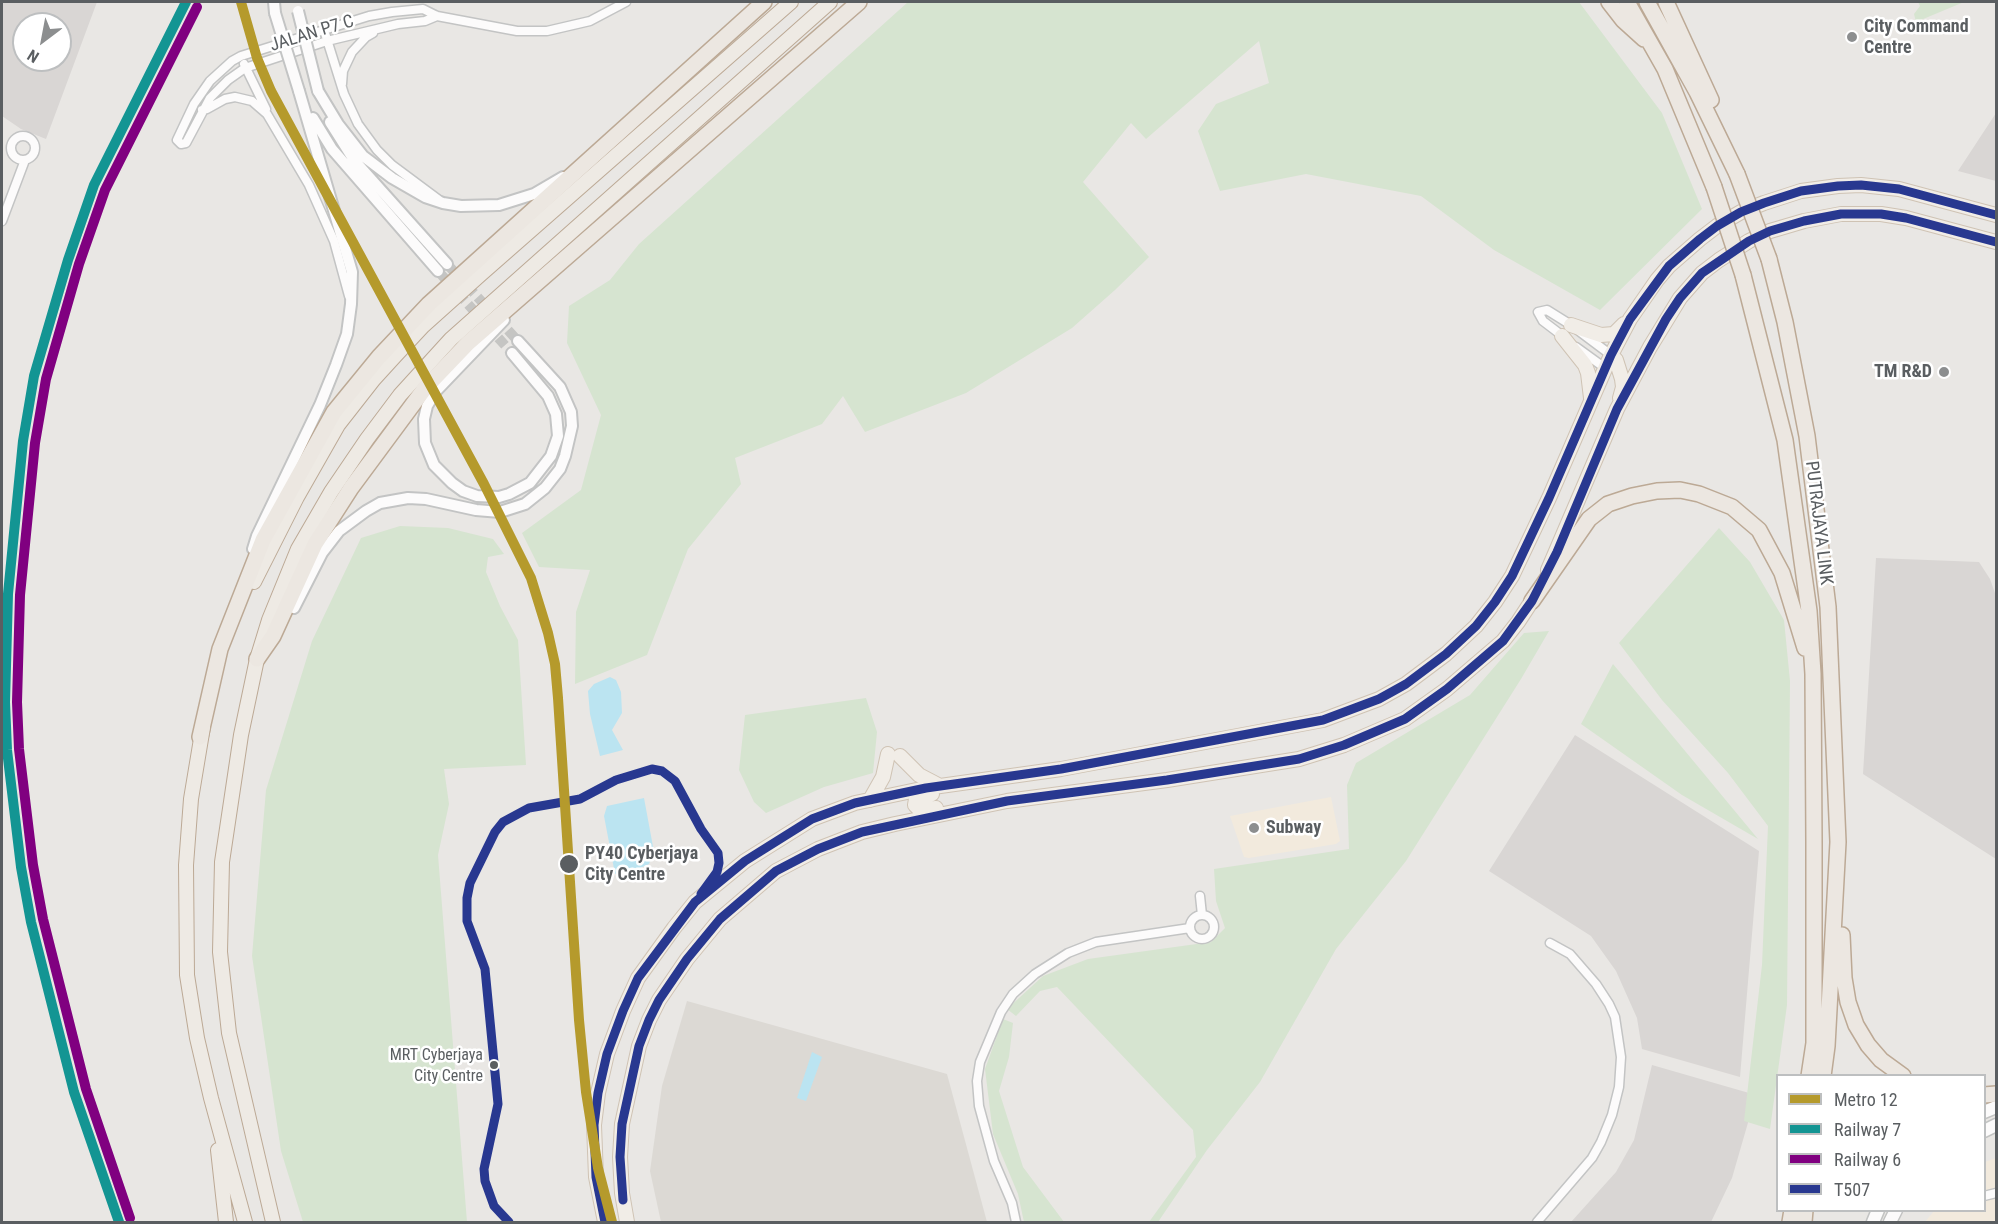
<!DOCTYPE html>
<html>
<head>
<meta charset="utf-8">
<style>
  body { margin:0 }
  #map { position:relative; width:1998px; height:1224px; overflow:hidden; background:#e9e7e4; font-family:"Roboto Condensed",sans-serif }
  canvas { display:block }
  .frame { position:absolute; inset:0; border:3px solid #5a5e61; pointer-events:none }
  .legend { position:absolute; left:1776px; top:1074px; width:210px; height:138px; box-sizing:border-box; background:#fff; border:2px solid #bdbfc0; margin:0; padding:8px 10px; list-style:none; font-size:18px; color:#5a5e61 }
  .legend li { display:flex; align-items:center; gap:12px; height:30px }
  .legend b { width:30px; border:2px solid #bdbfc0 }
  .north { position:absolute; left:12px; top:12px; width:60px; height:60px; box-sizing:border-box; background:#fff; border:2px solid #bdbfc0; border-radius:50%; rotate:212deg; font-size:16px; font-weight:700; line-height:24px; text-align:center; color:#5a5e61 }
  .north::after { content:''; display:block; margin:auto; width:21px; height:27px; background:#8c8e8f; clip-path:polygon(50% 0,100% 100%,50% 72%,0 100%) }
</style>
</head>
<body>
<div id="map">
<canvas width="1998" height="1224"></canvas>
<div class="frame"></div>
<ul class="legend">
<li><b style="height:8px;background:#b59a2c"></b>Metro 12</li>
<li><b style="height:8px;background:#139593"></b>Railway 7</li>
<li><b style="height:8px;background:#800080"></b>Railway 6</li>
<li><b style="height:8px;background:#283890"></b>T507</li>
</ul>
<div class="north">N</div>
</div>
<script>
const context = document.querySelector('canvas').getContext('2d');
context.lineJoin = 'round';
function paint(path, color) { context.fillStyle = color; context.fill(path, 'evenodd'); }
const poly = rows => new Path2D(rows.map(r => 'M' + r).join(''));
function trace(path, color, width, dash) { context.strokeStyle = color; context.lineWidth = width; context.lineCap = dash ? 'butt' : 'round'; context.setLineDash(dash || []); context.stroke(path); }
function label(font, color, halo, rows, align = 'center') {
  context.font = font + ' "Roboto Condensed",sans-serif'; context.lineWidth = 5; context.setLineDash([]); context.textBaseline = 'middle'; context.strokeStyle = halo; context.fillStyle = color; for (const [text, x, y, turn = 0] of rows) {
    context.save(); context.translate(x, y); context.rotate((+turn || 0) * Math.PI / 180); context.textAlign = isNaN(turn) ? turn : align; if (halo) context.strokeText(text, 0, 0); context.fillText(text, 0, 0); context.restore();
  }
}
const commercial = poly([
  [1331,797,1340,841,1336,844,1249,858,1244,857,1230,816],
  [1996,1158,1996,1222,1925,1222,1934,1211,1984,1210,1985,1162]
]);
const industrial = poly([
  [2,2,97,2,46,139,21,129,2,116],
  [24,24,60,24,60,60,24,60],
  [1996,113,1996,181,1958,171],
  [1876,558,1979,562,1990,579,1996,596,1996,859,1863,774],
  [1575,735,1759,851,1740,1077,1642,1049,1637,1018,1616,971,1591,936,1489,871],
  [1652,1065,1756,1095,1732,1178,1711,1222,1571,1222,1616,1172,1634,1140]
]);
const education = poly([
  [687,1001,947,1074,987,1222,661,1222,650,1171,662,1086]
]);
const green = poly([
  [908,2,1579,2,1662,113,1702,209,1600,310,1494,250,1421,196,1306,174,1220,191,1198,131,1216,104,1269,83,1259,41,1146,139,1131,123,1083,182,1149,257,1115,290,1072,328,966,393,865,432,843,396,822,424,735,458,741,484,688,549,647,655,575,684,576,612,590,570,539,567,522,533,581,490,601,415,567,343,569,306,610,280,639,244],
  [1918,2,1964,2,1916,22,1914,14,1920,6],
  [400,526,448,528,493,539,504,554,488,557,486,572,500,606,518,640,526,765,444,769,449,804,438,855,467,1222,303,1222,281,1151,252,956,266,790,312,641,361,538],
  [1719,528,1750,562,1784,620,1790,681,1787,1005,1770,1129,1744,1121,1762,965,1768,826,1728,773,1662,700,1619,643],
  [1549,631,1521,679,1406,861,1336,949,1260,1082,1207,1150,1158,1222,1149,1222,1196,1157,1193,1130,1057,987,1040,991,1016,1016,1007,1009,1043,976,1088,959,1211,942,1225,928,1216,901,1214,869,1349,849,1347,785,1356,763,1470,695,1524,633],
  [1613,664,1758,839,1682,795,1581,724],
  [866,698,877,732,873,773,824,787,766,813,754,802,739,770,745,715],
  [1003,1019,1013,1023,1009,1057,999,1091,1023,1167,1064,1222,1024,1222,1018,1194,993,1134,985,1069]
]);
const water = poly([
  [610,677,616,680,621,692,622,713,612,730,623,750,600,756,590,714,588,691,594,684],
  [644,798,654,852,649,864,638,869,615,874,604,816,607,806],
  [812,1052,822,1057,806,1101,797,1098]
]);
const tertiaryTunnel = poly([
  [447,264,518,341],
  [438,271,512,353]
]);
const minor = poly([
  [437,16,425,21,398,24,327,41,245,68,228,80,210,98,186,143,181,144,177,140,194,104,210,81,232,61,241,56,324,30,369,16,392,12,423,9,437,16,517,31,547,31,590,21,626,2],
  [324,30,344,94,358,124,377,150,392,165,439,200],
  [244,64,266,109],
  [342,84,343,71,352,52,366,37,373,33],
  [202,110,207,109,225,99,235,97,252,101,267,114,309,185,334,241,349,296],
  '11 148a12 12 0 1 1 24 0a12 12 0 1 1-24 0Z',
  [2,221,25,160],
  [1564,337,1543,321,1538,312,1547,310,1571,325,1611,355],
  [1576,347,1605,368],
  [1200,896,1202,915],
  '1190 927a12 12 0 1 1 24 0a12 12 0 1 1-24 0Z',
  [1984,1196,1996,1193],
  [1016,1222,1012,1203,994,1161,979,1106,977,1081,980,1062,1001,1012,1013,994,1035,974,1068,953,1096,942,1190,928],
  [1537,1222,1592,1158,1601,1142,1612,1115,1619,1087,1621,1057,1615,1017,1609,1004,1596,984,1570,954,1550,943]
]);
const tertiary = poly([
  [274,2,275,13],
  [318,91,338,124,363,156,392,178,425,197,443,203,461,206,499,205,534,194,563,177],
  [313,118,332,149,438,271],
  [330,122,354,160,447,264],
  [504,320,436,391,427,406,424,419,425,443,434,465,452,483,463,491,477,496,499,497,509,494,530,483,551,456,558,436,556,414,548,396,512,353],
  [253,549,257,536,320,405,336,365,347,334,351,304,352,272,299,91],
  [294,608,322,553,339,531,366,511,380,503,408,498,426,499,476,510,500,512,525,504,545,488,560,469,565,456,572,426,571,412,560,387,518,341]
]);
const secondary = poly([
  [1984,1112,1996,1107],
  [1984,1131,1996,1125],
  [1873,1222,1878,1210],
  [1890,1222,1896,1210]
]);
const primary = poly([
  [1571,325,1601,335,1614,334,1624,324],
  [1562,336,1585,365,1588,373,1591,398],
  [1611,355,1616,360,1622,379,1623,387,1620,398],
  [1548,570,1617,409,1650,347,1680,298,1702,273,1719,260,1749,241,1770,231,1804,221,1841,214,1881,214,1906,218,1996,242],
  [900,756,919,775,940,786],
  [932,794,916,799,915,805,920,810,936,808],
  [870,800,883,777,888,754],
  [605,1222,596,1177,594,1125,598,1093,607,1054,623,1011,638,978,674,928,695,902,745,861,812,819,855,803,926,788,1061,769,1323,720,1379,699,1406,684,1446,654,1476,626,1495,602,1512,576,1549,498,1611,355,1630,319,1657,280,1669,266,1700,239,1717,226,1741,212,1764,203,1801,191,1838,186,1861,185,1899,189,1996,215],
  [627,1222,622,1193,620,1157,622,1124,639,1046,649,1020,659,1000,687,959,720,919,776,871,818,849,862,832,895,824,1007,801,1167,780,1299,759,1344,745,1405,719,1447,689,1503,641,1518,622,1537,593]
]);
const trunk = poly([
  [254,582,297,497,338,425,374,379,395,356,423,326,481,274,791,2],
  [203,727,191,799,186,865,187,975,197,1038,211,1098,245,1222],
  [218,1150,226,1222],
  [273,1222,229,1033,220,952,222,862,241,735,257,659,269,620,298,549,331,492,367,439,400,395,451,339,830,2]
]);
const motorway = poly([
  [1609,2,1623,20,1644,39],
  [1627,2,1665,69,1714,187],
  [1647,2,1697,92,1737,174],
  [1666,2,1711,100],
  [1769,259,1785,322,1807,436,1828,607,1838,842,1827,1046,1823,1076],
  [1743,275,1785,440,1809,611,1813,674,1814,842,1814,1043,1809,1076],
  [1532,601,1589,519,1608,504,1632,496,1657,491,1680,490,1699,494,1732,507,1759,530,1782,573,1805,648],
  [257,659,273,636,315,544,351,488,425,388,468,343,859,2],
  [200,737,220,649,263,540,334,412,379,357,429,304,764,2],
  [1842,935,1844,978,1848,1002,1856,1025,1868,1045,1881,1060,1903,1076],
  [1984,1095,1996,1094],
  [1790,1222,1792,1210],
  [1804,1222,1805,1210]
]);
const tertiaryBridge = poly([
  [298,11,318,91],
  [275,13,299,91]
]);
const motorwayBridge = poly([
  [1737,174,1769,259],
  [1714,187,1743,275]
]);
const bus1 = poly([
  [623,1200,620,1157,622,1124,639,1046,649,1020,659,1000,687,959,720,919,776,871,818,849,862,832,1007,801,1167,780,1299,759,1344,745,1405,719,1447,689,1503,641,1532,601,1557,552,1617,409,1666,319,1680,298,1702,273,1749,241,1770,231,1804,221,1841,214,1881,214,1906,218,1996,242],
  [509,1222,494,1206,485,1181,484,1169,498,1104,485,969,467,921,467,898,470,883,495,832,503,822,529,808,580,799,616,780,652,769,662,771,675,781,701,829,718,853,719,863,717,872,701,894],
  [605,1222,596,1177,594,1125,598,1093,607,1054,623,1011,638,978,695,902,745,861,812,819,855,803,926,788,1061,769,1323,720,1379,699,1406,684,1446,654,1476,626,1495,602,1512,576,1549,498,1611,355,1630,319,1669,266,1700,239,1717,226,1741,212,1764,203,1801,191,1838,186,1861,185,1899,189,1996,215]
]);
const rail1 = poly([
  [119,1222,74,1092,31,922,21,867,7,750,5,702,8,594,23,441,34,376,68,260,94,185,186,2]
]);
const rail2 = poly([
  [130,1218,86,1089,43,919,33,865,19,749,17,702,20,595,35,443,46,379,79,264,105,190,197,7]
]);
const metro1 = poly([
  [241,2,257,58,271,91,484,484,531,578,548,633,555,664,558,698,579,1020,586,1092,598,1168,612,1222]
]);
const markers = [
  [1852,37,6,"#8c8e8f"],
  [1944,372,6,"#8c8e8f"],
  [1254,828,6,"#8c8e8f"],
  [569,864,10,"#5a5e61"],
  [494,1065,5,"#5a5e61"]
];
const busNames = [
  ["MRT Cyberjaya",483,1056],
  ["City Centre",483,1077]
];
const poiNames = [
  ["City Command",1864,27],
  ["Centre",1864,48],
  ["TM R&D",1932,372,"right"],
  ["Subway",1266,828]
];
const streetNames = [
  ["JALAN P7 C",312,34,-17],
  ["PUTRAJAYA LINK",1818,523,83]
];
const stopNames = [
  ["PY40 Cyberjaya",585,854],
  ["City Centre",585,875]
];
paint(commercial, '#f2eadd');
paint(industrial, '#d9d6d4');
paint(education, '#dcd9d4');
paint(green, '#d6e4d0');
paint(water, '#bbe4f1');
trace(tertiaryTunnel, '#c5c5c3', 10, [10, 5]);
trace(minor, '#c3c4c4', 11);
trace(tertiary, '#c3c4c4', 14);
trace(secondary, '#c3c4c3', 15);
trace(primary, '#cfc3b4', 16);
trace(trunk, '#bca995', 16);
trace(motorway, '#bca995', 18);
trace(minor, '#fcfbfb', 8);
trace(tertiary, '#fcfbfb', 10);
trace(secondary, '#fcfbfb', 12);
trace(primary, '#f1ede7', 14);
trace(trunk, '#eeeae4', 14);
trace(motorway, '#ece7e1', 15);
trace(tertiaryBridge, '#c3c4c4', 14, []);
trace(motorwayBridge, '#bca995', 18, []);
trace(tertiaryBridge, '#fcfbfb', 10);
trace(motorwayBridge, '#ece7e1', 15);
trace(bus1, '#283890', 9);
trace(rail1, '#139593', 10);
trace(rail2, '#800080', 10);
trace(metro1, '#b59a2c', 10);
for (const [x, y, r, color] of markers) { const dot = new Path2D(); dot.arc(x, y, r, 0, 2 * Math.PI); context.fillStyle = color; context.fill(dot); trace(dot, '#fff', 2); }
label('16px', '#5a5e61', '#fff', busNames, 'right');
label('bold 18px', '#5a5e61', '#fff', poiNames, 'left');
label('18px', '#5a5e61', '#fff', streetNames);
label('bold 18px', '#5a5e61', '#fff', stopNames, 'left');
</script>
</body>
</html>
